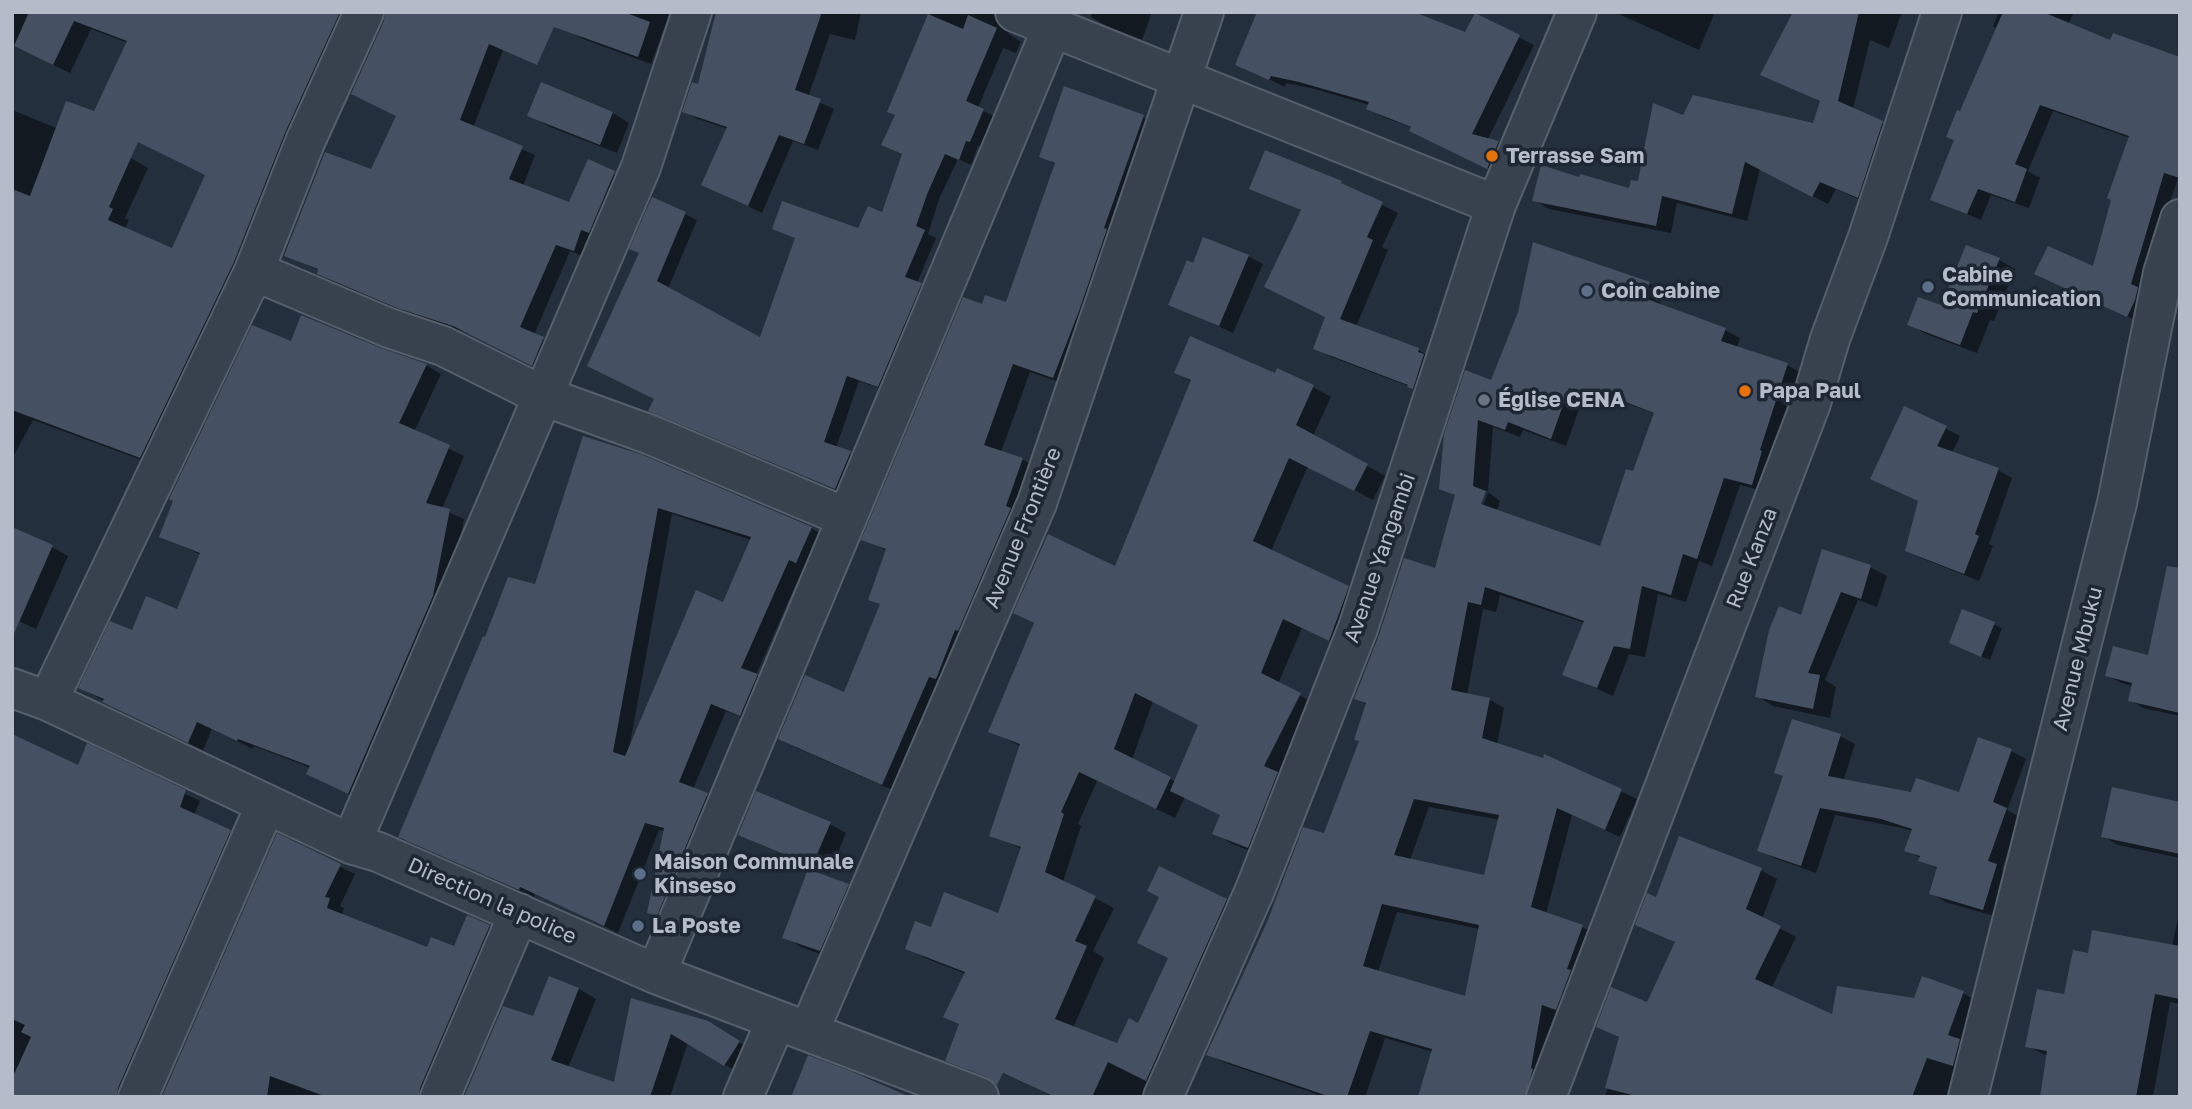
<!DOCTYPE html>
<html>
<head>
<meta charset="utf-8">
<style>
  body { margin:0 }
  #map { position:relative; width:2192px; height:1109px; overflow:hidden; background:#242f3e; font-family:"Golos Text",sans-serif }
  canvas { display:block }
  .frame { position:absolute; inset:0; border:14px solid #b4bcc9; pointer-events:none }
</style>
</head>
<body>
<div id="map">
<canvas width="2192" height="1109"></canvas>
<div class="frame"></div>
</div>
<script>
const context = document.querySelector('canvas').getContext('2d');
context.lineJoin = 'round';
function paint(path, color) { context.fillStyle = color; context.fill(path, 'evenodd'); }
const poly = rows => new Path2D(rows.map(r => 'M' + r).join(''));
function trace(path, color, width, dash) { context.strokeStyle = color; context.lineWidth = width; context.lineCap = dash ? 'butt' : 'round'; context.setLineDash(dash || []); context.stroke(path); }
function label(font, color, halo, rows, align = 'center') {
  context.font = font + ' "Golos Text",sans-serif'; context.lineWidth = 7; context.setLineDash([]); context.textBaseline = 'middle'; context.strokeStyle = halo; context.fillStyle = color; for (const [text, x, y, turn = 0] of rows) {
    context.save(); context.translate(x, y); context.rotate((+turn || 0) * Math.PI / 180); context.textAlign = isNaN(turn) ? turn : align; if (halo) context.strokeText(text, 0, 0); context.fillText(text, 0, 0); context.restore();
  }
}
const shadow = poly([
  [12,12,361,12,158,466,33,420,12,459,12,110,131,158,148,168,125,218,129,220,125,229,172,250,219,145,128,43,91,29,70,73,12,45],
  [542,12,527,60,503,50,473,128,535,155,523,186,570,205,589,162,628,181,588,258,570,251,534,335,557,347,546,372,468,333,412,315,332,281,319,273,320,271,286,255,372,171,397,116,367,101],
  [577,12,670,12,651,64,583,39,569,31],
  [718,12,861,12,855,40,830,34,808,97,834,109,818,150,793,141,762,213,704,185,728,129,698,119,684,111,699,86],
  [931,12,1006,12,1005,22,1009,34,1021,42,1016,53,1003,48,978,108,995,117,982,147,978,146,971,165,958,159,939,199,928,234,936,238,917,283,933,291,890,392,859,381,836,448,862,460,847,494,662,417,656,399,601,372,685,214,697,220,668,289,761,339,797,239,775,228,859,231,883,214,904,155,883,145,896,116,889,111],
  [1092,12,1152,12,1142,40,1105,25,1091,17],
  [1275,12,1422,12,1420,16,1466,34,1475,15,1534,45,1488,139,1499,142,1513,151,1496,172,1412,128,1383,117,1368,108,1369,105,1315,89,1286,83,1285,87,1237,64],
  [1614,12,1715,12,1699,50],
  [1794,12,1902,12,1889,48,1870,40,1853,109,1898,131,1873,206,1836,189,1828,204,1760,169,1747,221,1677,203,1671,233,1549,209,1534,200,1580,179,1631,190,1640,183,1684,117,1814,125,1822,102,1768,77],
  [1999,12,2074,12,2068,25,2111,42,2180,59,2180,180,2178,179,2165,215,2141,323,2050,280,2094,269,2130,138,2053,111,2028,171,2040,178,2029,208,1991,195,1981,220,1932,199,1956,141,1961,114,1997,29,1993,26],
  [546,86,613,113,629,123,617,153,550,127,533,117],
  [1066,89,1143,117,1160,126,1070,386,1030,372,1001,452,1022,459,1039,469,899,793,797,748,780,739,845,695,881,605,871,599,887,551,864,539,983,306,1007,304,1056,165,1041,156],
  [1341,183,1398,213,1382,247,1388,250,1356,327,1418,350,1434,359,1425,396,1411,387,1331,357,1316,348,1326,317,1303,211,1251,188],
  [1248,256,1263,264,1233,333,1170,304,1194,265],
  [1999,260,2015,269,1994,321,1990,320,1977,353,1926,334,1909,324,1942,308],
  [1649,283,1664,292,1659,306,1725,330,1740,338,1737,348,1787,365,1802,373,1767,492,1740,485,1712,566,1699,561,1686,602,1658,594,1645,657,1629,654,1613,696,1565,674,1585,623,1500,595,1496,612,1483,609,1467,695,1489,699,1504,708,1497,745,1543,760,1545,756,1637,799,1620,837,1572,815,1546,914,1582,927,1597,935,1571,1017,1557,1012,1541,1097,1420,1097,1433,1052,1385,1038,1365,1097,1314,1097,1316,1094,1223,1062,1208,1054,1325,835,1360,741,1367,705,1356,698,1436,570,1456,496,1441,488,1492,382],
  [1584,395,1614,406,1616,399,1655,414,1634,473,1601,548,1497,511,1500,501,1488,492,1480,513,1476,512,1484,491,1488,491,1493,427,1520,437,1523,430,1566,446],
  [1429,807,1500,820,1486,877,1410,860],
  [1397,912,1480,929,1466,999,1378,972],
  [292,343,380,350,426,365,441,374,414,432,464,456,442,509,464,519,448,605,364,802,323,782,311,768,254,746,253,749,212,729,203,750,120,710,81,688,133,632,178,611,201,555,161,536],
  [1176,373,1276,375,1313,387,1331,397,1313,436,1385,476,1373,500,1308,466,1271,551,1366,598,1348,650,1302,628,1278,684,1318,705,1266,857,1232,844,1215,833,1222,816,1185,797,1175,818,1097,781,1078,824,1081,826,1063,882,1114,908,1093,951,1104,958,1073,1028,1118,1045,1139,1026,1226,900,1244,911,1162,1097,1054,1097,970,1058,961,1025,966,974,925,958,907,948,932,929,999,916,1022,849,992,835,1022,747,990,731,1035,624,1015,613,1116,568,1192,382],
  [1153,701,1200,725,1176,782,1132,760],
  [1905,408,1960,436,1952,453,1998,470,2012,478,1989,544,1993,546,1979,581,1921,558,1907,550,1920,502],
  [584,438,811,528,826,537,811,570,804,566,756,675,771,684,755,723,726,711,693,789,721,803,664,921,649,912,665,831,659,830,618,933,535,893,534,897,400,836,536,586],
  [672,514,751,540,724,604,630,744],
  [52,547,68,556,36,629,12,618],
  [1870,567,1887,576,1877,607,1858,600,1825,680,1836,687,1830,718,1773,706,1757,696,1802,617],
  [2180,580,2180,716,2143,708,2130,700,2133,686,2121,683,2107,675,2149,657],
  [1963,611,2002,628,1990,660,1958,647],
  [1793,721,1840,736,1855,744,1844,779,1913,794,1960,794,1980,740,2011,751,2026,759,2007,810,2021,818,2002,869,2011,874,1997,917,1945,902,1931,893,1938,869,1907,850,1913,831,1897,827,1835,815,1816,873,1774,858,1759,850,1784,777,1777,773],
  [12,736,79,767,88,746,200,801,194,815,245,840,133,1097,44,1097,48,1087,12,1071],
  [2180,815,2180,858,2118,845,2103,836],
  [830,824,846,833,829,874,757,843,740,834],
  [278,836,355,874,340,906,344,908,342,916,428,949,455,948,489,927,504,935,435,1097,164,1097],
  [1761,870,1777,879,1762,919,1796,937,1771,989,1833,1017,1963,993,1979,1002,1964,1097,1605,1097,1620,1038,1598,1026,1647,1004,1677,943,1637,924,1657,899],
  [848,886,864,895,836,960,801,947,785,937],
  [2180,909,2180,1004,2170,1002,2153,1097,2042,1097,2048,1056,2027,1046,2066,996,2089,955,2172,946],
  [550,978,579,989,596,999,568,1068,616,1084,632,1000,707,1023,756,1052,742,1075,688,1042,670,1097,465,1097,534,1019]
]);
const building = poly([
  [29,12,340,12,285,133,234,262,140,458,12,410,12,189,30,196,66,101,94,111,127,41,74,21,53,65,14,46],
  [138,142,205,175,172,248,108,220,113,209,109,207],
  [385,12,624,12,650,22,638,57,554,27,537,65,489,44,460,120,523,146,509,179,569,202,588,159,615,171,589,233,581,230,574,251,556,245,520,327,544,337,532,366,453,326,397,308,317,274,318,269,284,256,325,152,371,169,396,116,351,94,384,21],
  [716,12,822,12,795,90,821,99,804,144,779,135,748,206,701,185,727,127,682,112,692,82,698,84],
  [1257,12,1414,12,1465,32,1475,13,1520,35,1472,134,1499,141,1487,169,1409,131,1411,127,1366,109,1369,102,1299,82,1271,76,1269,80,1235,65],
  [1793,12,1859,12,1838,101,1883,121,1858,198,1820,182,1812,197,1745,162,1732,214,1662,196,1656,226,1532,201,1541,165,1579,177,1580,174,1629,188,1631,180,1638,181,1653,103,1683,115,1693,95,1813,123,1820,101,1760,75],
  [2003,12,2043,12,2110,40,2113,33,2180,57,2180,178,2164,173,2131,284,2138,287,2135,300,2127,317,2034,274,2048,246,2093,266,2111,200,2107,198,2129,136,2040,105,2015,164,2027,169,2015,202,1978,189,1967,214,1930,200,1954,140,1946,137,1957,110,1960,111],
  [928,14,963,29,968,15,997,28,966,101,984,109,970,142,966,141,959,160,945,154,928,192,916,226,925,230,905,277,922,283,878,387,847,376,824,442,851,451,835,489,648,411,654,399,587,366,639,253,629,249,652,197,686,212,657,281,760,337,795,238,772,229,782,201,858,228,868,206,882,212,902,154,881,145,895,115,887,112],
  [541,82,613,112,600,145,527,116],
  [1064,86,1144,115,1104,228,1107,229,1079,311,1053,378,1013,364,984,445,1023,458,1006,506,1011,508,958,631,955,630,936,679,929,677,882,785,778,739,805,675,844,692,880,604,868,600,886,549,861,540,963,297,982,304,985,295,1006,302,1055,163,1039,157],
  [1265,150,1342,181,1341,183,1383,202,1367,237,1373,240,1340,319,1419,348,1418,352,1424,354,1413,389,1407,387,1408,385,1313,349,1325,317,1264,287,1301,210,1249,189],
  [1203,237,1249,255,1219,326,1168,305,1187,260,1193,263],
  [1533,242,1650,282,1644,298,1726,328,1721,341,1788,363,1760,450,1762,451,1752,485,1724,478,1697,559,1683,554,1671,595,1642,586,1630,649,1614,646,1597,688,1562,675,1584,621,1485,587,1481,605,1468,602,1451,690,1490,698,1482,738,1543,758,1544,754,1622,789,1605,830,1557,808,1531,907,1583,925,1567,969,1571,970,1556,1010,1542,1005,1531,1068,1533,1069,1525,1097,1418,1097,1432,1049,1370,1031,1347,1097,1331,1097,1206,1055,1268,920,1303,827,1324,833,1359,741,1354,740,1366,703,1354,699,1379,635,1404,558,1435,568,1455,495,1439,489,1444,434,1465,370,1491,380,1518,312],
  [1569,388,1598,399,1600,392,1654,413,1633,471,1626,469,1600,546,1481,504,1486,491,1473,486,1478,420,1505,430,1508,422,1551,439],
  [1414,799,1499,815,1484,875,1394,855],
  [1382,904,1479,925,1465,996,1363,966],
  [1966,245,2000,258,1977,313,1973,312,1960,345,1907,325,1918,297,1941,305],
  [301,315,381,348,427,364,399,423,450,445,426,503,450,509,433,596,348,794,306,774,310,766,238,739,237,741,197,722,188,743,102,702,104,699,78,688,110,621,132,630,146,596,177,609,200,553,159,537,173,501,169,499,252,325,291,341],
  [1190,336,1275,373,1277,368,1314,385,1296,425,1368,464,1354,491,1289,458,1253,541,1349,586,1329,641,1283,619,1261,673,1301,693,1264,766,1278,772,1248,848,1212,834,1220,815,1170,791,1198,725,1135,693,1114,749,1171,777,1156,809,1079,772,1061,812,1064,814,1045,872,1096,896,1075,941,1087,946,1055,1019,1117,1043,1129,1018,1138,1023,1168,958,1137,943,1159,897,1147,891,1159,866,1227,899,1146,1081,1108,1062,1092,1097,1055,1097,1003,1073,997,1085,987,1077,945,1061,959,1024,943,1017,965,972,905,949,915,921,931,927,944,892,998,913,1021,847,989,836,1020,744,988,732,1034,623,1013,613,1048,534,1115,566,1191,380,1174,373],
  [1904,406,1947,426,1937,446,1999,468,1975,534,1979,536,1964,574,1905,551,1918,501,1870,479],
  [583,436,643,455,812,527,796,563,789,560,741,668,758,674,740,716,711,704,679,782,708,793,657,916,647,913,664,828,645,823,604,926,520,887,519,890,398,837,483,636,485,637,508,577,535,584],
  [658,508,751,537,723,602,696,590,625,756,613,752],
  [12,527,53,545,12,638],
  [1822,549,1871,565,1861,599,1841,592,1808,673,1820,675,1813,709,1755,697,1769,630,1779,606,1801,615],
  [2167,566,2180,568,2180,713,2128,701,2132,683,2105,676,2113,646,2148,655],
  [1962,609,1995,622,1981,657,1949,643],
  [1792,719,1841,734,1828,776,1911,792,1916,778,1959,792,1978,737,2012,749,1993,802,2007,808,1988,861,1997,864,1983,910,1929,894,1937,867,1918,861,1920,856,1904,851,1912,829,1881,819,1820,808,1801,866,1757,851,1783,776,1774,773],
  [12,734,78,765,87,743,186,790,180,807,231,830,118,1088,117,1097,12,1097,12,1079,31,1037,21,1032,25,1025,12,1019],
  [2112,787,2180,802,2180,854,2101,837],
  [756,791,831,822,812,866,738,835],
  [277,833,341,864,325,897,330,898,327,908,427,947,431,937,454,946,467,915,490,925,420,1088,419,1097,327,1097,270,1076,267,1097,162,1097],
  [1679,836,1762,868,1746,909,1781,926,1755,979,1832,1014,1837,986,1914,998,1922,976,1964,991,1948,1035,1960,1039,1953,1066,1927,1058,1912,1097,1640,1097,1605,1088,1619,1037,1596,1027,1611,987,1647,1002,1675,942,1635,925,1647,893,1656,897],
  [808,869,849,884,820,951,782,938],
  [2092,930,2180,946,2180,999,2155,994,2136,1097,2040,1097,2047,1051,2025,1047,2037,989,2064,994,2073,950,2088,953],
  [549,976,579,988,551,1060,614,1082,631,998,708,1021,740,1041,724,1066,671,1034,650,1097,464,1097,503,1006,533,1016],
  [808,1055,853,1072,910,1097,791,1097]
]);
const minor = poly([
  [1015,12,1496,205],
  [254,271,389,328,443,346,543,396,651,435,845,517],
  [12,688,48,701,351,844,378,852,656,974,979,1097],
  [48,701,254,271,305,142,364,12],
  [351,844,641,167,692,12],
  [656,974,1053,26],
  [809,1031,1037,503,1204,12],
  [138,1097,266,804],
  [440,1097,519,913],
  [743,1097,776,1021],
  [1163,1097,1255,890,1358,628,1496,205,1577,12],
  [1546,1097,1811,403,1830,339,1868,237,1942,12],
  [1968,1097,2117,503,2163,273,2180,219]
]);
const markers = [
  [1492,156,7,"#e8710a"],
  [1928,287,7,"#5c6f8a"],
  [1587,291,7,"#5c6f8a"],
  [1745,391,7,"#e8710a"],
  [1484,400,7,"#6b7280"],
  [640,874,7,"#5c6f8a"],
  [638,926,7,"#5c6f8a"]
];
const poiNames = [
  ["Terrasse Sam",1506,156],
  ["Cabine",1942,275],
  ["Communication",1942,299],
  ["Coin cabine",1601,291],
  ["Papa Paul",1759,391],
  ["Église CENA",1498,400],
  ["Maison Communale",654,862],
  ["Kinseso",654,886],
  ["La Poste",652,926]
];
const streetNames = [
  ["Avenue Frontière",1023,528,-68],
  ["Avenue Yangambi",1380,558,-71],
  ["Rue Kanza",1752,558,-69],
  ["Avenue Mbuku",2078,659,-76],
  ["Direction la police",492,901,24]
];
paint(shadow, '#0007');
paint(building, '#455162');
trace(minor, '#565f6c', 42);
trace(minor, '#38414e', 38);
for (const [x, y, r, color] of markers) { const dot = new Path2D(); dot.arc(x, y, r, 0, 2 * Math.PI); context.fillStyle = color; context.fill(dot); trace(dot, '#1d2633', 2.5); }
label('bold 21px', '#b4bcc9', '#1d2633', poiNames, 'left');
label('21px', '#b4bcc9', '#1d2633', streetNames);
</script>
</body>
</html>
